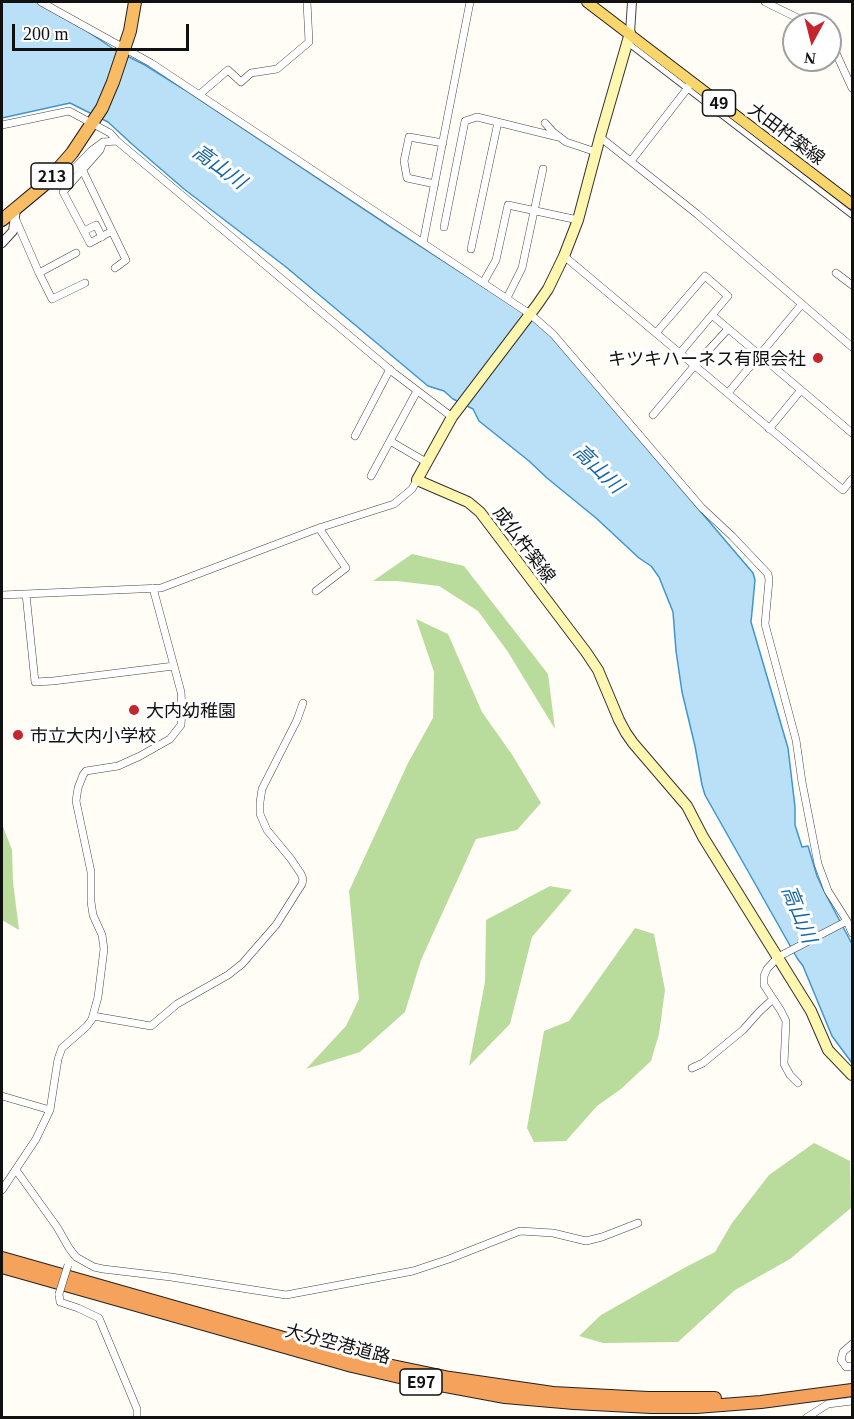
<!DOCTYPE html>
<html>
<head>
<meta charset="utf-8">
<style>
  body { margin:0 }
  #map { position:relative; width:854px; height:1419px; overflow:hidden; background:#fffdf5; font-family:Georgia,serif }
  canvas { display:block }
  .frame { position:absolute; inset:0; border:3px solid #111; pointer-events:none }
  .north { position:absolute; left:782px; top:12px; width:60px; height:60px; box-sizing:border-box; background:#fff; border:2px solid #a0a0a0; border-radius:50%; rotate:187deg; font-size:16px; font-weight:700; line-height:24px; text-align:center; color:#111 }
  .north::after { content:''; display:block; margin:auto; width:21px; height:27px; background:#c4262e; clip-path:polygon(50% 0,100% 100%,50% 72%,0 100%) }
  .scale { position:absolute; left:12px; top:24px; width:177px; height:27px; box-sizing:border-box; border:3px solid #111; border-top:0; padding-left:8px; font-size:18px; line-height:21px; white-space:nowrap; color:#111; -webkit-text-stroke:4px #fff; paint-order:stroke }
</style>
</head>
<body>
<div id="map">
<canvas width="854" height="1419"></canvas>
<div class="frame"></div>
<div class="north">N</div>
<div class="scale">200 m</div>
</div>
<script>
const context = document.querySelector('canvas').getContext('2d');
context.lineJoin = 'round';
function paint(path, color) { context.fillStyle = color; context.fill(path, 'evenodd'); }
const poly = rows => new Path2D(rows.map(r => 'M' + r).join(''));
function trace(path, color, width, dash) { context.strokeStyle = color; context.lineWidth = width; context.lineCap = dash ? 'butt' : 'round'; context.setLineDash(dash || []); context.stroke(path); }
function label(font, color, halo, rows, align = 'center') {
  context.font = font + ' Georgia,"Noto Sans JP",serif'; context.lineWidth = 6; context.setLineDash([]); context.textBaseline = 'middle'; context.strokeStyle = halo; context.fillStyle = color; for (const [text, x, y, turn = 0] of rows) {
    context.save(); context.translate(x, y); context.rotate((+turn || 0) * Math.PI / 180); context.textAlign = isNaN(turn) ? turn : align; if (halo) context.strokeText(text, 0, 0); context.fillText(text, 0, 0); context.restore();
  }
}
const forest = poly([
  [412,554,464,566,548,674,555,729,508,652,478,611,439,586,397,581,373,581],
  [416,619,448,634,482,712,513,756,541,803,517,830,476,839,421,960,405,1012,360,1052,306,1069,346,1026,359,999,349,891,408,763,433,718,434,672],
  [2,824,12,850,13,882,19,930,2,920],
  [550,886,572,890,532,937,510,1024,469,1066,485,982,486,920],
  [635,928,654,934,665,990,659,1034,651,1061,621,1089,597,1106,566,1141,534,1142,527,1128,544,1031,569,1021],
  [814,1143,850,1161,851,1208,790,1259,735,1290,678,1342,603,1343,579,1336,601,1315,684,1268,715,1252,732,1223,769,1175]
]);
const water = poly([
  [2,2,37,2,81,27,115,50,145,65,185,90,392,228,524,313,550,335,753,573,755,580,751,622,788,748,795,807,795,825,802,847,808,846,817,876,824,891,852,944,852,1063,832,1036,803,966,797,958,705,795,702,785,695,746,682,692,676,651,673,612,659,577,651,566,639,558,596,518,547,478,529,461,479,421,473,409,453,399,444,391,428,386,286,267,184,189,133,145,108,122,70,103,2,118,2,2]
]);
const pedestrian = poly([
  [628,43,852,215]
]);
const minor = poly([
  [41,2,151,63,530,314,553,334,702,508,732,536,768,574,769,580,765,624,796,740,802,782,818,864,828,891,847,921,852,933],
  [765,2,810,24],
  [830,40,852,88],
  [200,94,228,70,241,82,251,73,277,69,309,42,307,2],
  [545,123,553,132,566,142,596,152],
  [2,125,69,111,110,133,117,141,394,373,452,417],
  [600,137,697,214,852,347],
  [631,161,687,89,691,82],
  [83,171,112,231,90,243,63,192,100,150,103,142],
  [50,178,54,182,61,180,69,174,91,151,103,142,117,141],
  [435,184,407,178,404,161,409,137,443,143],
  [16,220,39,273,52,299,85,283],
  [444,227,465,121,477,117,558,137],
  [84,231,96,225,102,237],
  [112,231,126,260,115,268],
  [423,243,470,2],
  [471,249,498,122],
  [564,256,843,490,852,479],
  [39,273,76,253],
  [836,273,852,285],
  [483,283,496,260,508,205,578,220],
  [507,298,522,268,543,169],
  [712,315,852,433],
  [656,333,705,276,728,296,680,353],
  [728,393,802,304],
  [653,415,695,365,728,329],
  [769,429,801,390],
  [355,436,390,369],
  [390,441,426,462],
  [371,476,417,391],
  [316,591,346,568,319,528],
  [26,594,35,682,53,681,174,666],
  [2,595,161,588,319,528,394,504,412,489,417,480],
  [93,1016,151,1026,177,1004,228,975,242,964,276,925,302,884,303,879,301,874,291,859,267,830,260,814,260,802,262,789,297,720,303,703],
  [692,1068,703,1063,743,1030,759,1012,773,999],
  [798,1083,790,1075,784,1064,786,1021,781,1011,764,985,764,976,767,969,778,957,847,921],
  [2,1096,50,1110],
  [16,1170,57,1227,69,1248,76,1257,94,1267,103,1269,171,1277,286,1295,413,1271,449,1259,520,1231,553,1233,586,1241,602,1237,638,1223],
  [2,1190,36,1139,50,1110,58,1059,62,1048,87,1026,92,1019,98,997,104,949,102,935,93,915,91,902,91,872,76,801,78,788,83,775,86,771,118,766,140,756,170,739,181,725,182,710,181,692,153,588],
  [59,1294,60,1302,78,1308,99,1318,137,1409,137,1418],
  [852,1344,843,1352,841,1360,846,1367,852,1366],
  [806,1418,828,1404,852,1401]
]);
const tertiary = poly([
  [630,33,632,2],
  [2,243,13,231,16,209]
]);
const secondary = poly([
  [630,33,600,137,578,220,564,256,548,289,537,305,452,417,417,480,468,502,480,512,586,652,598,670,619,720,626,733,633,743,687,806,703,837,811,1011,828,1050,852,1075]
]);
const primary = poly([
  [587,2,852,204]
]);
const trunk = poly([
  [2,220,44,185,72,153,102,108,113,82,130,31,135,2]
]);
const motorway = poly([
  [2,1258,354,1358,450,1378,553,1393,648,1398,715,1398],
  [2,1267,352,1366,408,1379,505,1397,574,1403,651,1407,696,1407,761,1402,852,1390]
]);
const minorBridge = poly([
  [59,1294,68,1265]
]);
const markers = [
  [818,358,6,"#c4262e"],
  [134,710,6,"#c4262e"],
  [18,735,6,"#c4262e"]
];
const shields = [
  [719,103,33],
  [52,176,42],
  [421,1382,42]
];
const shieldNames = [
  ["49",719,103],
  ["213",52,176],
  ["E97",421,1382]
];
const streetNames = [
  ["大田杵築線",787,133,37],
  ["成仏杵築線",525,544,53],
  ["大分空港道路",338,1343,15]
];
const poiNames = [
  ["キツキハーネス有限会社",806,358,"right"],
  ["大内幼稚園",146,710],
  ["市立大内小学校",30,735]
];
const waterNames = [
  ["高山川",220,166,36],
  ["高山川",599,468,44],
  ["高山川",800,914,68]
];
paint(forest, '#b9dc9c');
paint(water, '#b9e0f7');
trace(water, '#3f96cf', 1.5);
trace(pedestrian, '#444', 7);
trace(minor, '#444', 8);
trace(tertiary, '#444', 10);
trace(secondary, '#333', 12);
trace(primary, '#222', 12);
trace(trunk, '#222', 14);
trace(motorway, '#222', 14);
trace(pedestrian, '#fff', 5);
trace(minor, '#fff', 7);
trace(tertiary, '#fff', 8);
trace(secondary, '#fff6b0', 10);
trace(primary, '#f9d66b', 10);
trace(trunk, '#f7bc64', 12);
trace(motorway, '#f5a25d', 12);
trace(minorBridge, '#444', 8, []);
trace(minorBridge, '#fff', 7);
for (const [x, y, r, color] of markers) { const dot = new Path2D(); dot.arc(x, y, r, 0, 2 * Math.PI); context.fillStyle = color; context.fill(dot); trace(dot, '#fff', 2); }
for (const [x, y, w] of shields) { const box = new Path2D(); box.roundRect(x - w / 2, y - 13, w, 26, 4.5); context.fillStyle = '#fff'; context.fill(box); trace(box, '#111', 1.5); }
label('bold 16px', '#111', null, shieldNames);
label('18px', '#111', '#fff', streetNames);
label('18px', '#111', '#fff', poiNames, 'left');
label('italic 20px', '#1768a6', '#fff', waterNames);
</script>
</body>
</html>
